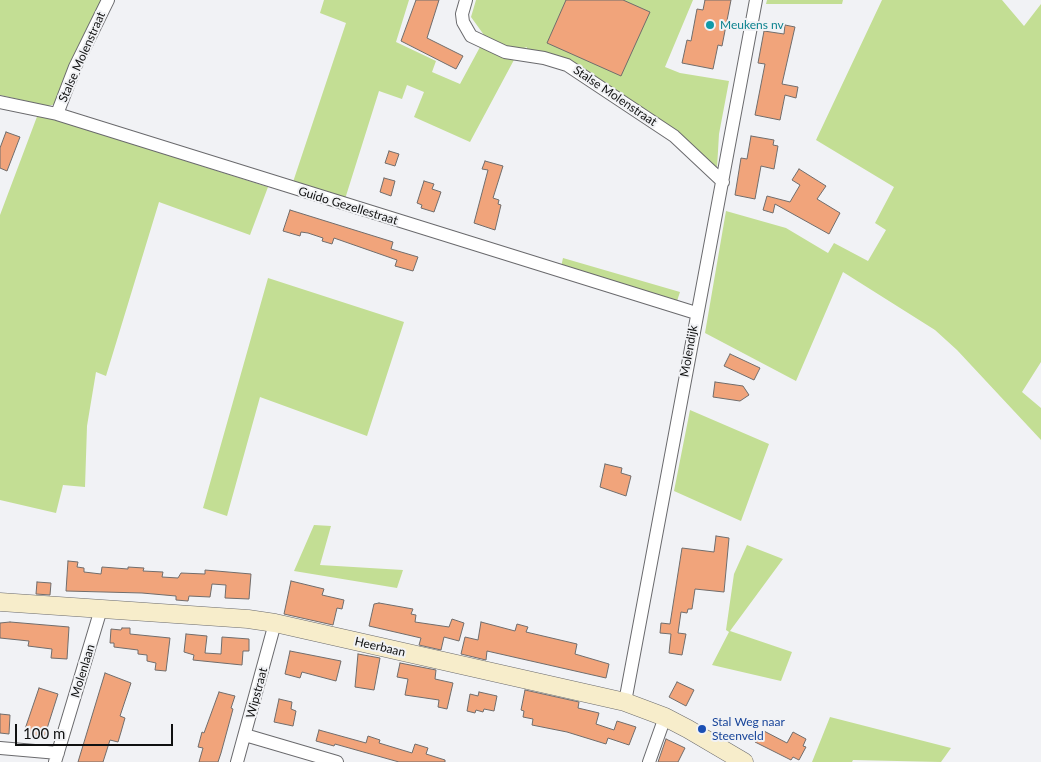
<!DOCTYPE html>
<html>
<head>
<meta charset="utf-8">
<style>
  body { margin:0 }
  #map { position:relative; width:1041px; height:762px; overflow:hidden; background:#f1f2f5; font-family:Lato,sans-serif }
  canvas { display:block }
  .scale { position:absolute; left:15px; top:724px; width:158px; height:22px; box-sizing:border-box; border:2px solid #101111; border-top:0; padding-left:6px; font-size:15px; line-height:18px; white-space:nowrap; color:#101111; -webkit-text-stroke:4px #f1f2f5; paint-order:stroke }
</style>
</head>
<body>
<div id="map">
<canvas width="1041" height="762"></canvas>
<div class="scale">100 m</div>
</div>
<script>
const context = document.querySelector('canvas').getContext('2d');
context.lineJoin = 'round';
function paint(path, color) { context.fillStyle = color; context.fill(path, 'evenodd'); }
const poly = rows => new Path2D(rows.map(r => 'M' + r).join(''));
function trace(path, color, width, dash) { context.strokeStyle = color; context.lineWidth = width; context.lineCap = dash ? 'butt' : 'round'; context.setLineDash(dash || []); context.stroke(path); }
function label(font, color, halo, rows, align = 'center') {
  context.font = font + ' Lato,sans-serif'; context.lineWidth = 4; context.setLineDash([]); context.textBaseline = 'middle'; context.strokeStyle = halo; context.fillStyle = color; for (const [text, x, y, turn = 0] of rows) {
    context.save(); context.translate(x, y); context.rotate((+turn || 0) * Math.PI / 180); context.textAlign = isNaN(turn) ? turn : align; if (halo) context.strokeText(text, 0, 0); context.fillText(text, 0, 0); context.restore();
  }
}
const green = poly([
  [0,0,103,0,56,104,48,106,0,95],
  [324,0,409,0,396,42,436,61,432,72,460,84,480,47,515,58,470,142,414,117,424,92,407,85,402,99,379,91,345,199,293,182,346,23,320,13],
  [476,0,693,0,665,67,680,73,729,81,719,134,717,168,581,69,526,51,527,47,521,49,498,44,484,35,471,17],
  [767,0,843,0,842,4,766,4],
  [882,0,1002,0,1024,26,1041,4,1041,362,1022,392,1041,408,1041,440,957,350,935,330,843,272,796,381,705,333,726,211,786,228,828,253,834,243,868,261,886,230,875,223,894,187,816,140],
  [38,114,268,187,250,235,159,202,106,376,96,372,87,426,85,487,63,485,56,513,0,500,0,215],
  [563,258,680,292,677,301,561,267],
  [268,278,404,322,367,436,260,397,227,516,203,508],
  [690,410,769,444,741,521,674,491],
  [314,525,331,526,320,565,403,570,397,588,294,571],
  [747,545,783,559,730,631,792,652,781,681,712,665,729,632,726,630,734,574],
  [830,717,951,748,941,762,853,760,852,762,812,762]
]);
const building = poly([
  [416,0,439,0,427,38,463,56,456,69,401,41,416,0],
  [566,0,623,0,650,12,621,76,547,43,566,0],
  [705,0,731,0,722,46,718,45,713,69,682,63,687,40,691,41,697,9,703,10,705,0],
  [785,25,795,27,782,84,798,87,796,98,785,95,780,120,755,115,765,64,758,63,764,31,784,34,785,25],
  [6,132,20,137,7,171,0,168,0,148,6,132],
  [751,136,774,140,773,145,778,146,774,169,761,166,755,199,735,195,741,158,747,159,751,136],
  [389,151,399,154,395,166,385,163,389,151],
  [485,161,503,166,493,198,499,200,498,204,501,205,495,230,474,223,488,170,482,169,485,161],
  [799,169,826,186,817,199,840,213,829,234,775,204,773,213,763,210,767,196,790,202,800,185,792,180,799,169],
  [384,178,395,181,391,196,380,192,384,178],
  [424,181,434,184,432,189,441,192,434,212,421,208,422,205,417,203,424,181],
  [290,210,393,242,391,249,418,257,413,271,395,266,397,260,334,238,332,244,322,241,323,238,308,233,301,232,300,236,283,231,290,210],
  [730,354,760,368,754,380,724,366,730,354],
  [715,382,743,386,749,395,740,401,713,397,715,382],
  [605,464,622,468,621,473,631,476,626,496,600,487,605,464],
  [716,536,729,538,724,592,695,589,692,609,688,609,687,613,681,612,678,633,686,634,682,655,669,653,671,634,660,633,661,623,670,624,682,548,714,552,716,536],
  [68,561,78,562,77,567,84,568,84,572,101,574,102,567,128,569,128,567,144,568,143,571,163,572,162,577,178,578,181,573,205,574,205,570,251,574,249,599,225,598,226,585,212,584,210,597,189,596,188,601,176,600,176,596,142,593,66,591,68,561],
  [291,581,324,589,322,595,344,600,342,609,337,608,333,625,284,614,291,581],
  [37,582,51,583,50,595,36,594,37,582],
  [379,603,413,609,411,614,416,615,415,622,449,627,452,619,464,623,459,641,444,637,441,650,419,645,421,638,369,626,374,604,379,603],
  [10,622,69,627,67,659,51,658,52,649,28,646,29,641,0,638,0,623,10,622],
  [481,622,515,631,517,624,528,627,526,632,577,644,575,654,609,664,606,678,487,651,486,660,461,654,465,637,478,640,481,622],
  [122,628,130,628,130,634,170,638,166,671,155,670,156,663,147,661,147,655,138,654,138,650,114,647,114,643,110,643,111,629,121,630,122,628],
  [186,634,207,636,205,653,221,654,222,637,249,639,249,651,243,651,242,665,193,660,194,655,184,652,186,634],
  [290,651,341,661,336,681,302,672,300,678,285,674,290,651],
  [358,654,380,658,374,690,355,687,358,654],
  [400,663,436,670,435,679,453,683,447,709,438,707,439,700,405,695,408,679,397,677,400,663],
  [105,673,131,683,120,716,125,718,121,732,118,742,110,740,103,762,78,762,105,673],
  [677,682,694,690,686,706,669,697,677,682],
  [39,688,58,694,44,738,24,732,39,688],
  [525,690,579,702,578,708,599,713,596,724,614,730,617,721,636,727,629,745,608,738,606,744,567,732,532,725,533,719,523,717,524,711,521,710,525,690],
  [219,692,235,696,231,708,233,709,221,753,218,762,199,762,203,748,198,747,202,732,204,733,219,692],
  [479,692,497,696,494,711,484,709,483,712,476,710,475,713,467,711,470,694,478,696,479,692],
  [279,699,292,702,291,709,296,711,293,726,274,722,279,699],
  [0,714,10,715,9,734,0,733,0,714],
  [319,730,366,743,368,736,380,740,379,743,412,753,415,744,428,748,426,754,445,760,445,762,399,762,335,744,334,746,316,741,319,730],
  [762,730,787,743,793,732,806,739,803,746,806,747,799,760,793,757,791,760,755,742,762,730],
  [666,739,685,748,678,762,658,762,666,739]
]);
const street = poly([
  [466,0,462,14,463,22,471,36,505,52,544,58,567,65,674,136,723,182],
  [0,102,57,114,696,313],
  [57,114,75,67,108,0],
  [625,702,756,0],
  [245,735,337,762],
  [0,748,58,753],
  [55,762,101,609],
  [237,762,275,623],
  [649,762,665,717]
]);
const secondary = poly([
  [0,602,248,619,275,623,625,702,665,717,688,729,744,762]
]);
const markers = [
  [710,25,5,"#0f9aa8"],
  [702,729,5,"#1a4fb4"]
];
const cultureNames = [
  ["Meukens nv",720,25]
];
const streetNames = [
  ["Stalse Molenstraat",82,57,-66],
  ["Stalse Molenstraat",615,96,34],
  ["Guido Gezellestraat",348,206,17],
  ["Molendijk",689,351,-80],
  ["Heerbaan",380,647,13],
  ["Molenlaan",83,671,-73],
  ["Wipstraat",257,693,-75]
];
const transitNames = [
  ["Stal Weg naar",712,722],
  ["Steenveld",712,736]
];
paint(green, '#c3de94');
paint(building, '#f1a47b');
trace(building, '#706d6c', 1);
trace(street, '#6a6a6d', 14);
trace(secondary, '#6a6a6d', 19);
trace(street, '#fff', 12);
trace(secondary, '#f7edcb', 18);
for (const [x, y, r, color] of markers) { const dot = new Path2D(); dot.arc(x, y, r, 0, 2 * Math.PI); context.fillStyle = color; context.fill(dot); trace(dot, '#f1f2f5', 2); }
label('12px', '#0d838f', '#f1f2f5', cultureNames, 'left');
label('12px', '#101111', '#f1f2f5', streetNames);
label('12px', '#164399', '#f1f2f5', transitNames, 'left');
</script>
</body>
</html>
